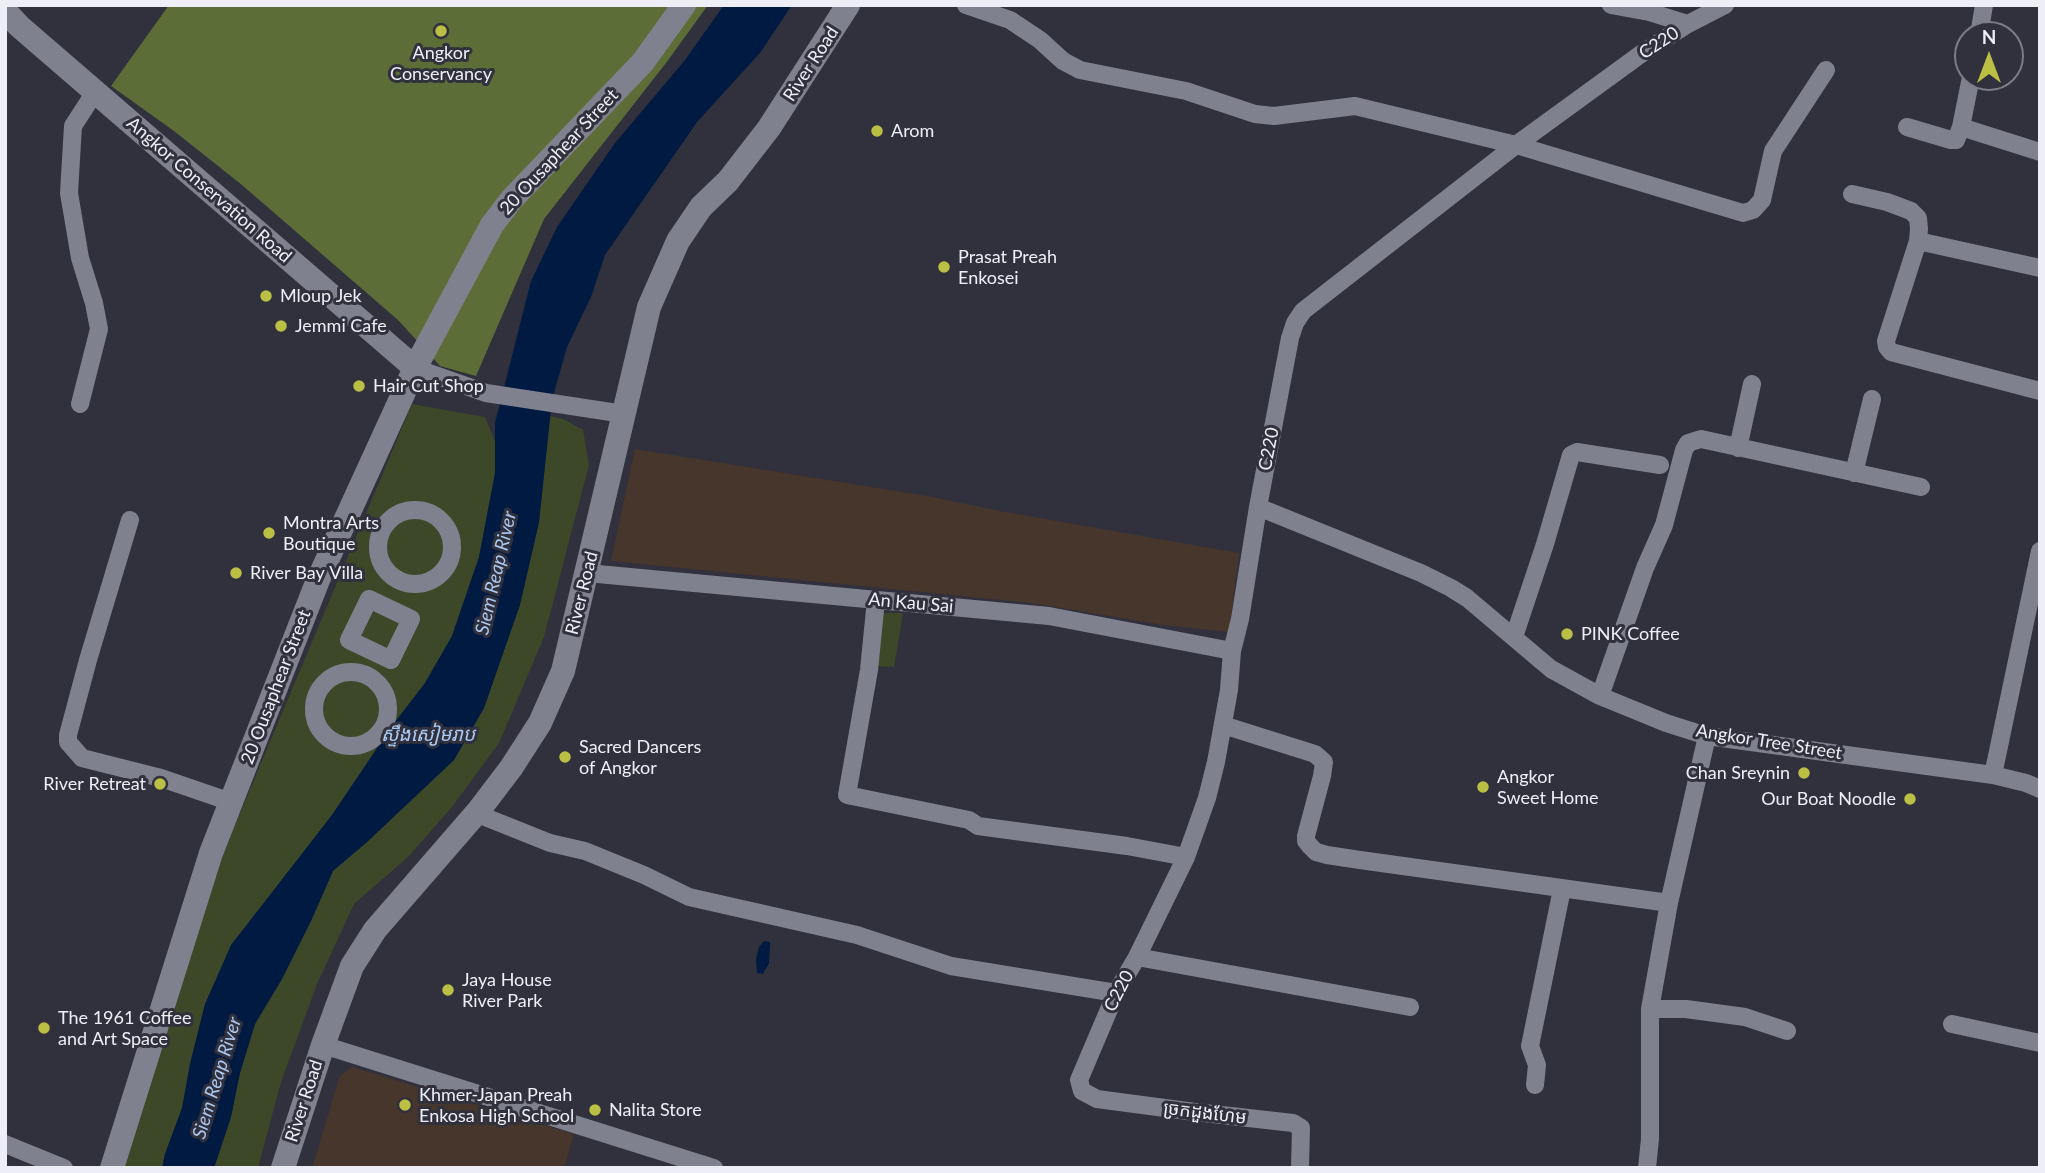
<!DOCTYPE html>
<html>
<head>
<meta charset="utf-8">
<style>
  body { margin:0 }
  #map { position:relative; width:2045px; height:1173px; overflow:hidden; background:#30313d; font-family:Lato,sans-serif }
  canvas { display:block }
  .frame { position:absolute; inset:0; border:7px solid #eeeff6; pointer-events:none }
  .north { position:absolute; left:1954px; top:21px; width:70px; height:70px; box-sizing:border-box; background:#30313d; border:2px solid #7c7d87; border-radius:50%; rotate:0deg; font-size:19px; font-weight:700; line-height:28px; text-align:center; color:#eeeff6 }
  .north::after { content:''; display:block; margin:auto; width:24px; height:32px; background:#bbc044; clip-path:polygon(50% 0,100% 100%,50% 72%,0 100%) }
</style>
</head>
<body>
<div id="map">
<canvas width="2045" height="1173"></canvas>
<div class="frame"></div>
<div class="north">N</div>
</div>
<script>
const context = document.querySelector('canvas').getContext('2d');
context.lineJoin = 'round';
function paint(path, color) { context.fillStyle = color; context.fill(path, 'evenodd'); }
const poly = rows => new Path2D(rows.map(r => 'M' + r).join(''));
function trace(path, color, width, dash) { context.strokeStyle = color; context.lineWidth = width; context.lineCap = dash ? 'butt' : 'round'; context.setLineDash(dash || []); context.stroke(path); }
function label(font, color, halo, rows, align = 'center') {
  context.font = font + ' Lato,"Noto Sans Khmer",sans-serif'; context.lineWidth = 6; context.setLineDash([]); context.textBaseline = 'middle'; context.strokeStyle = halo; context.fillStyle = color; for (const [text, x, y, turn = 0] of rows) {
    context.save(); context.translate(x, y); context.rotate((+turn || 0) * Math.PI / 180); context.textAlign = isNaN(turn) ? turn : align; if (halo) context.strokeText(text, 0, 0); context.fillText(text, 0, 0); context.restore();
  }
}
const education = poly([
  [635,449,927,496,1005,512,1239,553,1229,632,1163,625,1032,603,611,561],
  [352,1067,574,1134,564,1168,312,1168,340,1076]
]);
const green = poly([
  [412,404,485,417,495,441,495,473,479,557,452,636,425,683,392,726,332,815,271,894,205,1004,190,1064,182,1108,165,1154,162,1168,123,1168,163,1037,225,849],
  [550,416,563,419,583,430,589,465,544,637,499,743,452,807,408,857,354,904,317,984,281,1082,258,1168,214,1168,231,1117,240,1073,255,1024,282,979,311,921,333,871,367,842,454,760,484,708,519,605,531,557,539,522],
  [883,613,903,613,894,667,877,666]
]);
const forest = poly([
  [169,5,708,5,666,63,544,219,476,376,440,366,398,320,242,185,174,131,111,86]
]);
const water = poly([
  [724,5,792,5,760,53,697,122,605,255,591,297,567,347,552,400,539,522,531,557,520,605,484,708,454,760,367,842,333,871,311,921,282,979,255,1024,240,1073,231,1117,214,1168,162,1168,165,1154,182,1108,190,1064,205,1004,231,945,332,815,392,726,425,683,452,636,479,557,495,473,495,423,531,281,557,227,615,143,685,60],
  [764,941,770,942,770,944,769,963,763,974,757,973,756,959,759,947]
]);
const street = poly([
  [966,5,1010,20,1040,40,1063,61,1080,70,1186,91,1255,114,1274,116,1355,106,1516,145,1743,213,1753,210,1762,200,1773,151,1826,70],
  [1611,5,1649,12,1688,24],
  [1979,35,1984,5],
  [1907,127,1951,140,1956,140,1961,127,1971,77],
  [1961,127,2040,152],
  [1852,194,1887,202,1911,211,1918,218,1919,229,1918,241],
  [2040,268,1918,241,1886,341,1887,347,1891,352,2040,391],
  [415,368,486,393,624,414],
  [80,404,99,329,94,303,80,258,69,193,73,126,95,92],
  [1738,448,1752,384],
  [1854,473,1872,399],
  [1258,507,1421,573,1451,588,1467,598,1551,669,1600,696,1666,723,1707,736,1993,775,2026,783,2040,789],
  '378 547a37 37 0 1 1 74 0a37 37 0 1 1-74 0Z',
  [130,520,88,660,68,735,68,742,82,758,161,778,231,802],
  [587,573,1049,616,1232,651],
  [369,599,411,619,391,660,349,640,369,599],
  [876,600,869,670,847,795,969,820,978,826,1127,846,1186,857],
  [1514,637,1545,544,1571,455,1577,452,1660,465],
  '314 709a37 37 0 1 1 74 0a37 37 0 1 1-74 0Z',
  [1600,696,1645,568,1664,525,1684,450,1688,443,1701,439,1921,487],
  [1223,725,1315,754,1324,762,1322,776,1306,836,1306,841,1310,846,1316,852,1327,855,1360,860,1669,903],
  [1993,775,2040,551],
  [479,810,485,817,550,843,585,851,644,875,689,897,857,935,951,966,1116,993],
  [1137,957,1410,1007],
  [1650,1009,1686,1009,1745,1017,1787,1031],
  [1952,1024,2040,1043],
  [323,1045,714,1168],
  [1535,1085,1537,1065,1530,1046,1562,889],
  [5,1144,64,1168],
  [1300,1168,1301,1128,1293,1123,1195,1112,1097,1099,1082,1091,1079,1080,1116,993,1137,957,1186,857,1207,798,1216,762,1229,690,1232,651,1240,619,1258,507,1290,338,1295,323,1303,311,1516,145,1641,54,1688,24,1725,5],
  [1647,1168,1650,1139,1650,1009,1669,903,1707,736]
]);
const secondary = poly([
  [5,11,19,26,415,368],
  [112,1168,211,853,318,580,415,368,492,225,511,200,643,62,684,5],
  [283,1168,323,1045,352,966,375,930,479,810,511,768,540,723,563,671,649,307,678,241,701,207,728,181,769,128,848,5]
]);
const markers = [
  [441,31,7,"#bbc044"],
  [877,131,7,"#bbc044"],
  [944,267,7,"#bbc044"],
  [266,296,7,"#bbc044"],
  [281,326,7,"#bbc044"],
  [359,386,7,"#bbc044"],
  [269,533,7,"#bbc044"],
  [236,573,7,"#bbc044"],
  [1567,634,7,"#bbc044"],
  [565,757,7,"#bbc044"],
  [1804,773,7,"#bbc044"],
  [160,784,7,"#bbc044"],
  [1483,787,7,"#bbc044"],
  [1910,799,7,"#bbc044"],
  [448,990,7,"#bbc044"],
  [44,1028,7,"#bbc044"],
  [405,1105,7,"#bbc044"],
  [595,1110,7,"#bbc044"]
];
const streetNames = [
  ["C220",1659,43,-33],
  ["River Road",811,64,-57],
  ["20 Ousaphear Street",559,152,-47],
  ["Angkor Conservation Road",209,190,41],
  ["C220",1269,449,-79],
  ["River Road",582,593,-76],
  ["An Kau Sai",911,603,5],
  ["20 Ousaphear Street",276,687,-69],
  ["Angkor Tree Street",1769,742,9],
  ["C220",1119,991,-63],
  ["River Road",304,1101,-72],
  ["ច្រកដួងហែម",1205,1113,7]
];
const poiNames = [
  ["Angkor",441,53,"center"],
  ["Conservancy",441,74,"center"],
  ["Arom",891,131],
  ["Prasat Preah",958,257],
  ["Enkosei",958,278],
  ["Mloup Jek",280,296],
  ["Jemmi Cafe",295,326],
  ["Hair Cut Shop",373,386],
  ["Montra Arts",283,523],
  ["Boutique",283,544],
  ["River Bay Villa",250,573],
  ["PINK Coffee",1581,634],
  ["Sacred Dancers",579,747],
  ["of Angkor",579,768],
  ["Chan Sreynin",1790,773,"right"],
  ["Angkor",1497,777],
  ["Sweet Home",1497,798],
  ["River Retreat",146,784,"right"],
  ["Our Boat Noodle",1896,799,"right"],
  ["Jaya House",462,980],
  ["River Park",462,1001],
  ["The 1961 Coffee",58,1018],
  ["and Art Space",58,1039],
  ["Khmer-Japan Preah",419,1095],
  ["Enkosa High School",419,1116],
  ["Nalita Store",609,1110]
];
const waterNames = [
  ["Siem Reap River",496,573,-77],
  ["ស្ទឹងសៀមរាប",428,735],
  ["Siem Reap River",217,1078,-73]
];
paint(education, '#47362b');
paint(green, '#3d4828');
paint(forest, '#5c6d37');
paint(water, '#001a41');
trace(street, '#80818e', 18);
trace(secondary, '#80818e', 24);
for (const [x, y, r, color] of markers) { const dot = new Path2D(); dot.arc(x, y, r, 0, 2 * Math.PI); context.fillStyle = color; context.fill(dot); trace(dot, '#30313d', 2.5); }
label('18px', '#eeeff6', '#30313d', streetNames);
label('18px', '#eeeff6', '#30313d', poiNames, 'left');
label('italic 19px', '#abc8f2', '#30313d', waterNames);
</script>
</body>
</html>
